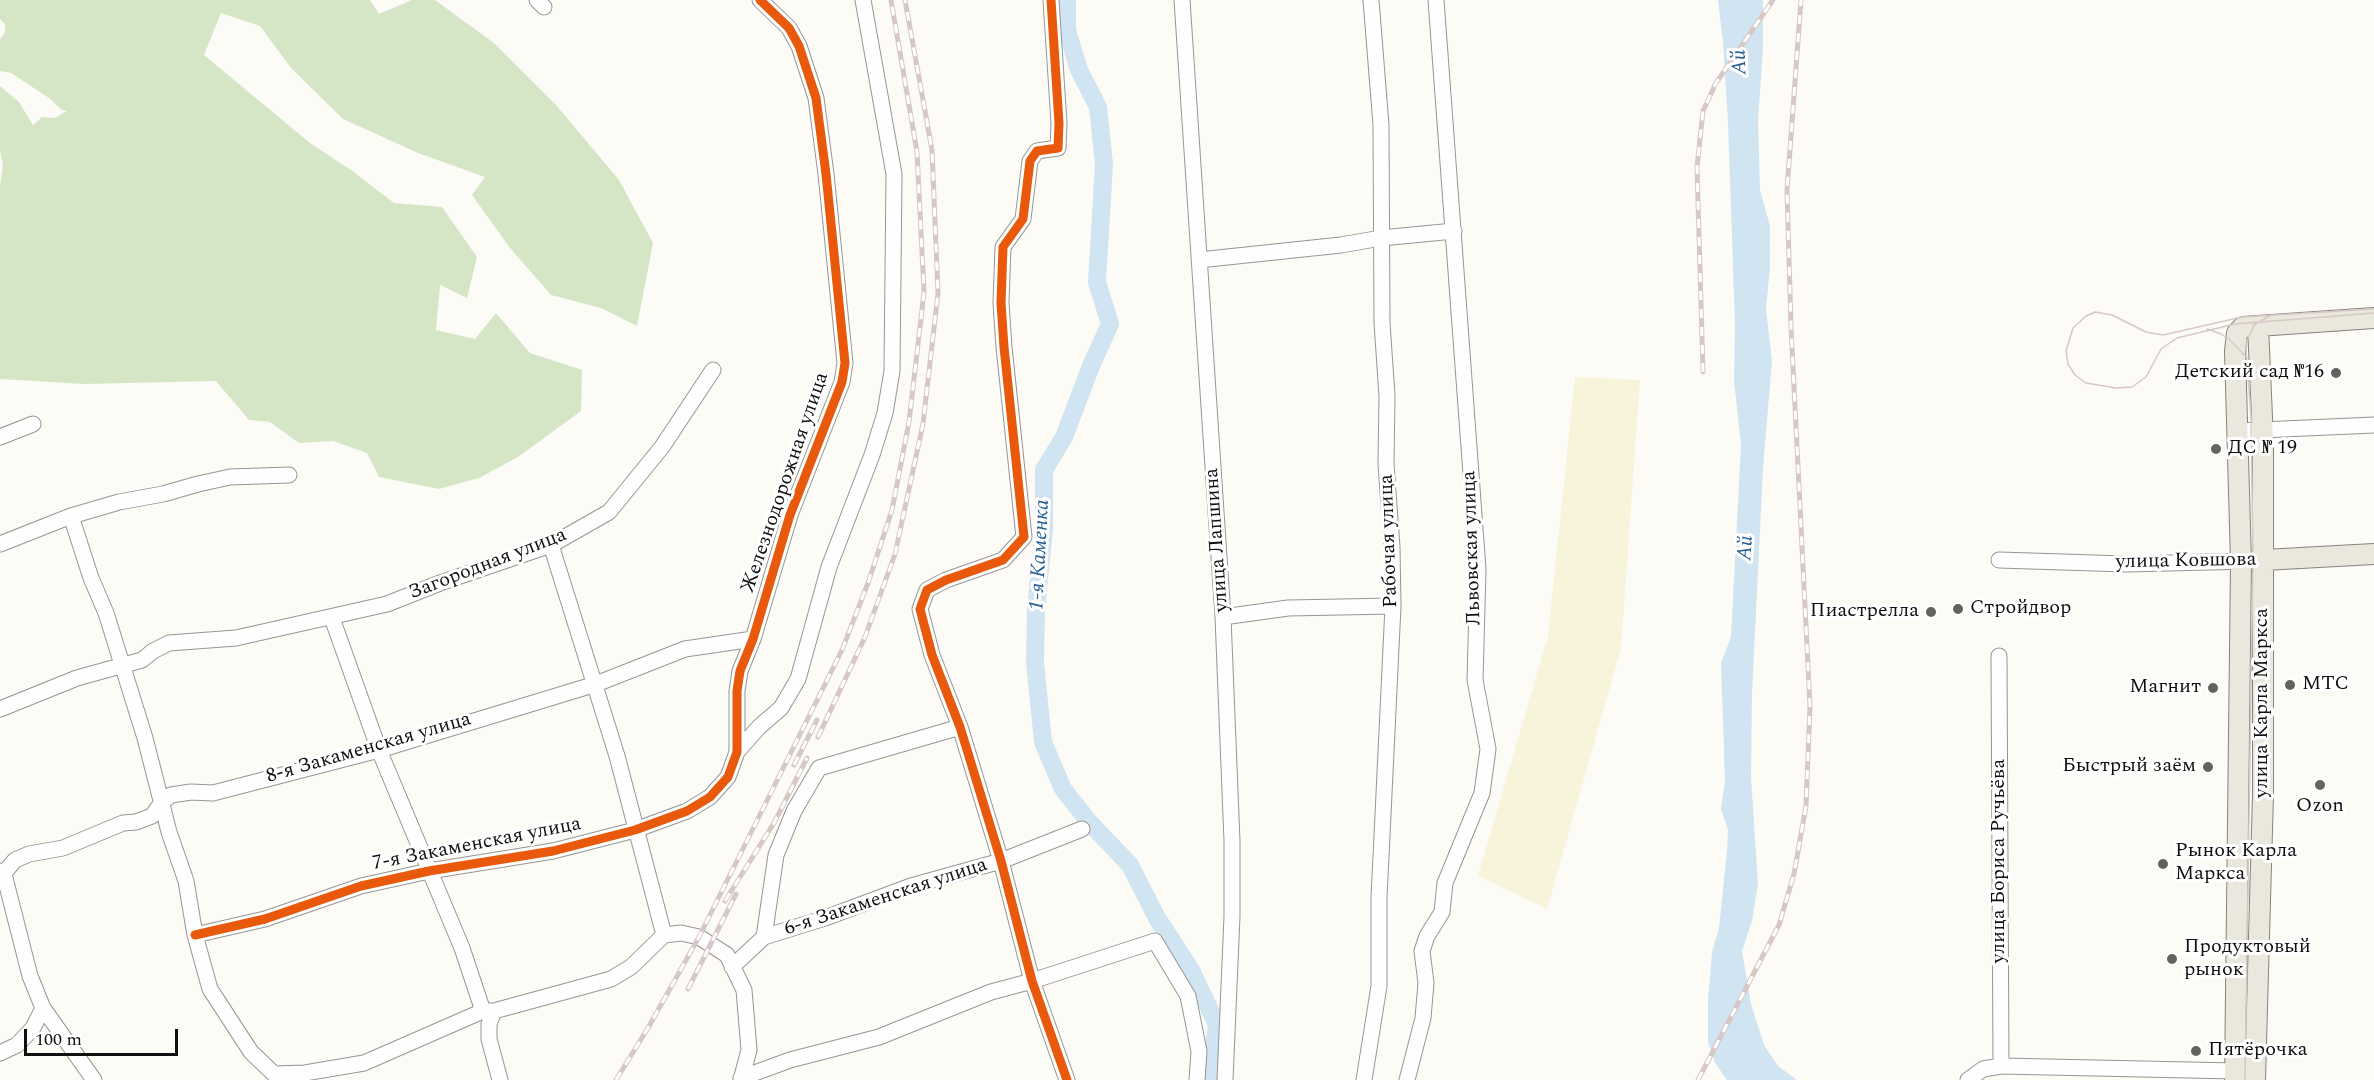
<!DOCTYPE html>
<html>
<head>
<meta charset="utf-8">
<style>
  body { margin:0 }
  #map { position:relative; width:2374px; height:1080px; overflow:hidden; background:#fcfbf6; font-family:Spectral,serif }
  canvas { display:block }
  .scale { position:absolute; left:24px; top:1029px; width:154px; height:27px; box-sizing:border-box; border:3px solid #101010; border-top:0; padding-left:8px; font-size:18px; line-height:21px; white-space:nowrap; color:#101010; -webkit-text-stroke:4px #fff; paint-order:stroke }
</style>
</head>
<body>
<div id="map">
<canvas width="2374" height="1080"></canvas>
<div class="scale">100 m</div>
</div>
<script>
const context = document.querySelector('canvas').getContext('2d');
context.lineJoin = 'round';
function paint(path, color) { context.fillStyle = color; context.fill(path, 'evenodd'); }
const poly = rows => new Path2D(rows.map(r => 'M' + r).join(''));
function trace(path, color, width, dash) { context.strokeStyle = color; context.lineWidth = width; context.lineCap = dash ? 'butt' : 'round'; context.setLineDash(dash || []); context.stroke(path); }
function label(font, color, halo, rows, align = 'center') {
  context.font = font + ' Spectral,serif'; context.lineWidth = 6; context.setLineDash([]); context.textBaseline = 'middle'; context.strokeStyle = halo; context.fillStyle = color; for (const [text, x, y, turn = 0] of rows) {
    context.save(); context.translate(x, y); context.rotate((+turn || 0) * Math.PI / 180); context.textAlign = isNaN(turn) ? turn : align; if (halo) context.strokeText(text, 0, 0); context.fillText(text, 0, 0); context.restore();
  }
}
const forest = poly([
  [0,0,370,0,379,14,412,0,435,0,494,43,556,105,619,180,653,243,637,326,601,308,551,295,510,248,472,195,485,177,418,153,343,119,291,68,260,26,221,13,204,55,310,143,351,170,394,203,442,207,477,257,467,298,440,285,436,330,475,339,496,313,530,353,582,370,581,411,518,457,479,478,439,489,379,477,367,453,333,441,299,443,270,422,249,420,216,381,84,384,0,379,0,187,3,164,0,151,0,86,19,102,33,125,42,117,55,118,67,111,62,110,49,98,11,73,0,71,0,39,5,32,5,24,0,19]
]);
const sand = poly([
  [1575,377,1640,380,1621,648,1547,909,1478,876,1548,636]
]);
const water = poly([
  [1718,0,1763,0,1763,49,1758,121,1760,190,1770,226,1770,267,1766,309,1772,361,1763,468,1752,694,1751,777,1758,884,1752,921,1742,951,1751,1004,1764,1045,1778,1066,1797,1080,1727,1080,1715,1063,1708,1042,1708,1001,1712,952,1719,928,1727,851,1728,830,1721,809,1725,781,1721,663,1731,637,1741,445,1734,381,1735,326,1728,122,1723,42]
]);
const river = poly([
  [1067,0,1067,30,1079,70,1098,107,1104,164,1097,282,1110,324,1091,366,1064,437,1044,470,1044,530,1036,608,1035,662,1043,742,1063,789,1089,822,1130,865,1157,918,1191,970,1217,1025,1209,1080]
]);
const minor = poly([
  [537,0,544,7],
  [1051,0,1059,123,1058,148,1037,151,1030,161,1023,219,1003,247,1001,303,1004,347,1024,537,1003,560,946,580,927,590,920,609,932,655,960,727,1001,861,1032,981,1067,1080],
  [1182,0,1223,617,1232,841,1232,916,1225,1080],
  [1199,260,1341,245,1381,238,1454,231],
  [2238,431,2374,425],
  [0,437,33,424],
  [71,516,91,578,106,613,145,738,169,832,186,881,195,935,210,989,251,1052,274,1074,305,1073,364,1063,483,1011,494,1011,611,979,631,967,664,935],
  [0,544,71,516,119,502,163,494,198,484,230,477,289,475],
  [551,545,617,756,664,935],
  [1999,560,2126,564,2251,561],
  [1223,617,1288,608,1393,606],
  [332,618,379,750,462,948,483,1011],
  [1999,656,2001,1066],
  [0,709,77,678,142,660,153,651,169,643,236,638,387,604,440,583,551,545,609,512,662,447,713,370],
  [737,752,759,727,781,708,798,679,829,567,872,455,885,413,892,371,894,174,863,0],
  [0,871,4,874,30,976,43,1008,94,1080],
  [0,878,15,860,29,854,63,848,123,823,136,822,152,816,162,802,171,795,191,792,213,793,379,750,596,684,685,649,753,639],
  [195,935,265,919,361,886,429,871,553,851,635,830,687,811,710,797,728,777,737,752,737,691,740,671,753,639,790,515,842,382,845,363,826,174,816,98,799,46,789,28,760,0],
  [664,935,681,933,699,937,727,955,744,990,749,1050,741,1080],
  [764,937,776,855,794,811,819,768,960,727],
  [732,967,764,937,825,918,911,886,1001,861,1082,829],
  [494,1011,489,1024,489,1039,500,1080],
  [0,1053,17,1045,33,1028,43,1008],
  [741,1078,790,1060,879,1037,991,992,1032,981,1155,941,1188,996,1199,1051,1197,1080],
  [1364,1080,1379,986,1379,898,1393,606,1392,547,1386,464,1387,396,1382,323,1381,125,1371,0],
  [1407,1080,1423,1018,1426,983,1422,951,1427,936,1442,912,1445,883,1482,793,1488,749,1475,680,1478,569,1436,0],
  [1968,1080,1983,1069,2001,1066,2236,1071]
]);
const major = poly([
  [2264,560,2374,554],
  [2235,1080,2241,562,2235,351,2237,333,2243,327,2374,318],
  [2255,1080,2263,794,2263,440,2258,326]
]);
const tram = poly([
  [2374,309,2242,317,2163,335,2146,332,2112,315,2095,312,2086,316,2073,328,2066,351,2068,364,2075,375,2086,383,2116,388,2132,387,2146,377,2161,349,2177,338,2235,324,2374,313],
  [2207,329,2221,334,2230,340,2247,358],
  [2245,1080,2253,561,2251,417,2246,350,2247,341,2254,325,2271,315]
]);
const rail = poly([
  [1703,372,1697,167,1703,111,1716,83,1773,0],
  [818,737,865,637,895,554,923,424,938,293,932,150,905,0],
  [794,765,817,720],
  [725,901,774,823,807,758],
  [688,989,736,894],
  [616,1080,648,1028,699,937,842,650,868,583,892,510,909,422,924,292,917,152,891,0],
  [1698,1080,1779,925,1794,874,1806,806,1810,706,1791,327,1787,190,1801,0]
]);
const cycleway = poly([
  [1051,0,1059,123,1058,148,1037,151,1030,161,1023,219,1003,247,1001,303,1004,347,1024,537,1003,560,946,580,927,590,920,609,932,655,960,727,1001,861,1032,981,1067,1080],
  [195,935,265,919,361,886,429,871,553,851,635,830,687,811,710,797,728,777,737,752,737,691,740,671,753,639,790,515,842,382,845,363,826,174,816,98,799,46,789,28,760,0]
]);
const markers = [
  [2336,373,6,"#636260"],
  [2216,449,6,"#636260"],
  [1958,609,6,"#636260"],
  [1931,612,6,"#636260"],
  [2290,685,6,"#636260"],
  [2213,688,6,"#636260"],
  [2208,767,6,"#636260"],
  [2320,785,6,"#636260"],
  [2163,864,6,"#636260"],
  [2172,959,6,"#636260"],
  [2196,1051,6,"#636260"]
];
const poiNames = [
  ["Детский сад №16",2324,373,"right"],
  ["ДС № 19",2228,449],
  ["Стройдвор",1970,609],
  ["Пиастрелла",1919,612,"right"],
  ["МТС",2302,685],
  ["Магнит",2201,688,"right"],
  ["Быстрый заём",2196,767,"right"],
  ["Ozon",2320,807,"center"],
  ["Рынок Карла",2175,852],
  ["Маркса",2175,875],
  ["Продуктовый",2184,948],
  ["рынок",2184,971],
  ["Пятёрочка",2208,1051]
];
const streetNames = [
  ["Железнодорожная улица",786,483,-71],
  ["улица Лапшина",1218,540,-94],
  ["Рабочая улица",1390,541,-92],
  ["Львовская улица",1473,548,-92],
  ["улица Ковшова",2186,562,-1],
  ["Загородная улица",488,565,-21],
  ["улица Карла Маркса",2263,703,-90],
  ["8-я Закаменская улица",369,749,-16],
  ["7-я Закаменская улица",477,845,-11],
  ["улица Бориса Ручьёва",2000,861,-90],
  ["6-я Закаменская улица",886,898,-18]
];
const waterNames = [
  ["Ай",1741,62,-92],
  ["Ай",1747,548,-86],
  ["1-я Каменка",1041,555,-87]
];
paint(forest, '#d5e6c7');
paint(sand, '#f8f3db');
paint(water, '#d1e4f2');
trace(river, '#d1e4f2', 18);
trace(minor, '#969694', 17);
trace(major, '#848381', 22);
trace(minor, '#fffefe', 15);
trace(major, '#eae8dc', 20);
trace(tram, '#d7c8c7', 1.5);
trace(rail, '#d7c8c7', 5);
trace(rail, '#fff', 3, [9]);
trace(cycleway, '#e8590c', 9);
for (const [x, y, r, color] of markers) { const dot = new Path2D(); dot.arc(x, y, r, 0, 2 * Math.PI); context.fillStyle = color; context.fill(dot); trace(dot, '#fff', 2); }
label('20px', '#101010', '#fff', poiNames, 'left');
label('20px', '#101010', '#fff', streetNames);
label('italic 21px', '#265d95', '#fff', waterNames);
</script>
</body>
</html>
